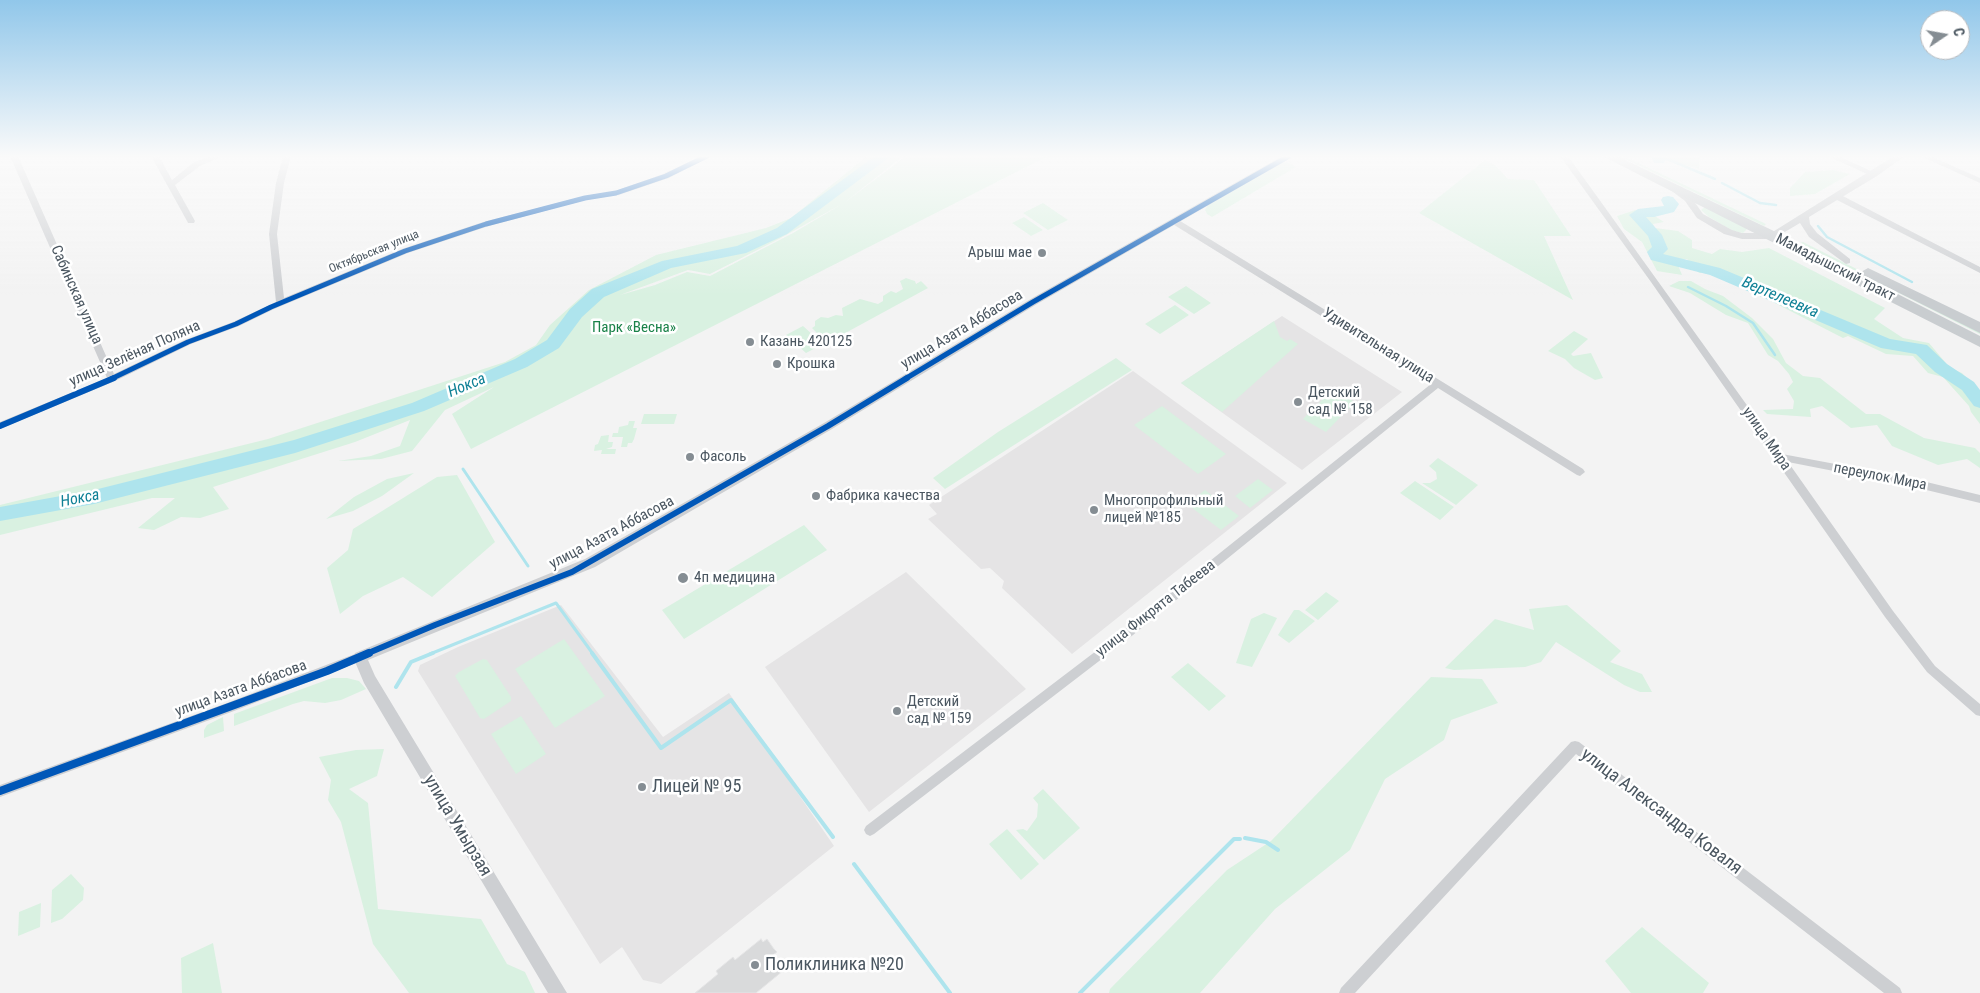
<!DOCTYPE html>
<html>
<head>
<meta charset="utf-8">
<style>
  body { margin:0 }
  #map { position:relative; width:1980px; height:993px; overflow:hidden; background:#f3f3f3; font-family:"Roboto Condensed",sans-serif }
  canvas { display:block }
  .north { position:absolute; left:1920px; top:10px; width:50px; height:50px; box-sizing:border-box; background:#fff; border:1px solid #b7bbbf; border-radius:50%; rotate:78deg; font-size:14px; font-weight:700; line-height:20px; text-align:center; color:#4a5660 }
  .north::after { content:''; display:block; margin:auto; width:18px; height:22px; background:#858d93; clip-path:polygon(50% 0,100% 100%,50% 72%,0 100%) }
</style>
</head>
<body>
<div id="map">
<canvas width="1980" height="993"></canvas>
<div class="north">С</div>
</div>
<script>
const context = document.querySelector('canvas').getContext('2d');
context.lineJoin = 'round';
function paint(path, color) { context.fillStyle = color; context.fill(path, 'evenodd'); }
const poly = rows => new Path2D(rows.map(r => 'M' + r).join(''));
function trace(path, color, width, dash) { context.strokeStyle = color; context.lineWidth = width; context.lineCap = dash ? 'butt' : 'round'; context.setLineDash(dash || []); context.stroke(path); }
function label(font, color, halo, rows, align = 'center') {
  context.font = font + ' "Roboto Condensed",sans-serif'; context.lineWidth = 5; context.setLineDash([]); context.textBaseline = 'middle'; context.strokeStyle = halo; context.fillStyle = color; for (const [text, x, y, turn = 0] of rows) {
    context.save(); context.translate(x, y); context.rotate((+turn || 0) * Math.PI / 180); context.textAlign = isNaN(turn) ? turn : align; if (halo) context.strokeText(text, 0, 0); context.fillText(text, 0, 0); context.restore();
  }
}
const education = poly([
  [1282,316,1402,392,1302,470,1181,383],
  [1133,371,1287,483,1072,654,1002,588,1004,581,990,568,981,569,928,519,937,514,929,505],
  [906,572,1026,689,869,812,765,667],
  [561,605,663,737,729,693,834,846,661,984,643,980,622,947,600,964,418,671,420,665,458,647]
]);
const green = poly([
  [867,156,903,156,844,203,906,156,1048,156,471,449,452,414,494,387,445,410,412,451,381,459,338,461,371,456,400,446,410,420,355,442,213,487,229,509,200,518,181,517,154,530,138,528,175,498,152,498,0,535,0,505,268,439,505,362,536,345,550,325,589,290,656,255,766,228,791,218],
  [842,204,793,233,710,276,687,272,655,285,620,295,688,270,710,274,779,239],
  [1619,156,1624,156,1766,224,1764,226],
  [1653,156,1700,156,1699,169],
  [1485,160,1495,165,1508,179,1534,180,1571,236,1544,236,1573,300,1419,213],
  [1287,162,1296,167,1212,217,1207,214,1205,210,1208,205,1281,163],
  [1833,170,1850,174,1815,194,1790,196,1790,188,1805,172],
  [1043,203,1068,220,1048,230,1023,213],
  [1705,207,1748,228,1743,233,1733,231,1709,217,1701,210],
  [1635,210,1650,213,1664,222,1653,224,1655,228,1678,231,1692,240,1692,248,1712,254,1720,249,1742,252,1769,248,1885,308,1874,319,1903,338,1929,343,1950,368,1962,373,1980,392,1980,424,1971,412,1969,406,1943,377,1928,373,1913,356,1886,354,1848,336,1843,338,1765,298,1767,294,1711,271,1699,273,1687,259,1676,260,1682,275,1657,271,1642,242,1624,229,1617,216],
  [1024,217,1043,230,1031,236,1012,223],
  [1803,242,1980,331,1980,334,1800,243],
  [906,278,915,281,916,284,921,281,928,288,827,343,812,328,815,326,815,321,821,317,828,318,836,315,843,316,842,308,860,299,878,304,883,301,883,296,891,291,896,293,903,289,900,281],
  [1679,281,1691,281,1705,289,1723,296,1752,318,1773,339,1786,363,1803,376,1820,378,1866,414,1880,414,1924,438,1975,448,1980,453,1980,468,1967,459,1938,465,1892,446,1877,425,1851,428,1822,406,1810,409,1811,417,1767,414,1763,410,1793,409,1794,401,1787,389,1793,382,1789,374,1778,361,1768,355,1748,323,1726,315,1690,293,1669,286],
  [1186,286,1211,303,1194,314,1168,297],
  [1175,305,1189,315,1160,334,1145,324],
  [1274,321,1280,337,1287,341,1290,339,1298,344,1222,412,1181,383],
  [803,326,823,344,806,353,786,335],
  [1574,331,1588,339,1571,354,1573,356,1591,353,1603,378,1595,380,1574,368,1565,359,1548,351],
  [1116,358,1132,370,945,489,933,478,998,432],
  [1332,390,1355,402,1326,432,1303,419],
  [1162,406,1226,454,1198,474,1134,425],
  [644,414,677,414,674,424,641,424],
  [629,421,635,421,633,428,637,428,634,439,632,443,628,443,627,447,621,447,623,437,612,437,613,433,618,433,619,427,628,425],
  [609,435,608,442,613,442,612,447,606,449,616,449,615,454,601,454,602,450,594,451,595,445,598,444,601,436],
  [1438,458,1478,485,1456,505,1422,483,1430,483,1437,479,1436,472,1429,466],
  [414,473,382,496,353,511,326,519,354,497,387,479],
  [457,475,495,542,432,597,403,577,363,596,340,614,327,568,348,550,353,529,437,477],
  [1258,479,1273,490,1250,508,1235,496],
  [1415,481,1454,507,1440,520,1400,493],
  [1205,490,1239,516,1221,530,1187,504],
  [804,525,827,550,684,639,662,610],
  [1326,592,1339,601,1318,620,1305,610],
  [1567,605,1621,651,1610,662,1642,674,1652,692,1640,692,1624,685,1556,642,1541,662,1525,667,1454,670,1445,668,1495,619,1534,630,1529,609],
  [1294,610,1299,610,1315,621,1289,643,1278,635],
  [1264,613,1277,618,1252,667,1236,663,1251,619],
  [564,639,605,696,555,728,515,669],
  [483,659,487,660,511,697,511,701,484,719,480,718,455,676,459,672],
  [1188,663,1226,696,1209,711,1171,677],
  [1431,677,1482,679,1498,703,1451,720,1444,740,1385,779,1350,850,1275,909,1200,993,1109,993,1110,989,1227,870,1271,841],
  [332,678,347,678,359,681,366,689,341,700,325,703,304,701,293,704,234,726,234,714],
  [521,716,546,754,516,774,491,734],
  [223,717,224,731,204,738,204,730,207,725],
  [384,749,377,776,349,789,368,803,378,909,481,919,507,964,525,972,535,993,409,993,373,944,341,822,328,800,331,780,319,757,356,750],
  [1043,789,1080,828,1044,860,1016,830,1023,829,1027,831,1037,817,1038,804,1033,798],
  [1007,829,1039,864,1021,880,989,844],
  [71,874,84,888,83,900,62,919,51,923,52,890],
  [41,903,40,927,18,936,19,912],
  [1642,927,1709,983,1703,993,1631,993,1605,961],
  [213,943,222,993,182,993,181,958]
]);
const streamFar2 = poly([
  [1660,156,1715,179],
  [1722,183,1760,203,1776,205],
  [1818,226,1827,237,1912,282],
  [1688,287,1726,306,1753,323,1775,355]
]);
const streamFar1 = poly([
  [463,469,528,566],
  [430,654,556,603,593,654]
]);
const stream = poly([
  [592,653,661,748,731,700,833,837],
  [396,687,411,662,433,653],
  [1245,838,1266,842,1278,850],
  [854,864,950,993],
  [1080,993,1234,839,1240,839]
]);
const river = poly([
  [875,156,891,156,787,234,746,253,671,268,604,297,582,317,559,348,527,367,424,411,295,453,94,504,0,521,0,507,94,490,294,440,412,403,515,359,547,340,570,309,592,289,662,261,737,246,777,228,875,156],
  [1651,156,1665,156,1666,160,1664,163,1654,163,1651,156],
  [1668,196,1673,197,1679,204,1674,212,1654,217,1646,217,1662,235,1668,249,1663,254,1720,268,1890,339,1927,345,1947,364,1974,382,1980,390,1980,408,1974,406,1962,390,1935,372,1916,354,1881,348,1710,275,1651,260,1647,252,1652,247,1648,236,1629,215,1638,209,1664,206,1661,200,1663,197,1668,196]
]);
const building = poly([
  [761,939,763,942,767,939,774,949,777,952,773,955,784,970,756,993,695,993,718,974,716,971,733,957,735,960,761,939]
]);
const minor = poly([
  [10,156,18,156,114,374,185,340,233,322,276,302,269,234,276,183,283,156,291,156,284,183,277,234,284,298,402,249,483,222,585,196,615,191,663,174,701,156,711,156,669,178,619,195,585,200,489,226,408,253,274,309,239,326,191,344,115,381,0,429,0,422,107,378,10,156],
  [151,156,159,156,172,180,194,162,212,156,223,156,200,166,175,185,195,221,194,223,188,223,187,221,151,156],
  [1560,156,1568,156,1782,454,1910,478,1980,495,1980,503,1910,486,1788,462,1893,611,1935,666,1980,704,1980,716,1976,715,1927,672,1885,617,1651,282,1560,156],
  [1828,156,1838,156,1878,174,1874,176,1871,176,1828,156],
  [1920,156,1930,156,1980,178,1980,183,1920,156],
  [1833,194,1839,194,1980,267,1980,273,1833,198,1833,194],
  [1171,219,1177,219,1441,381,1583,469,1585,472,1580,476,1577,475,1438,388,1133,635,874,834,870,836,866,834,864,830,866,826,1125,629,1431,384,1171,223,1171,219],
  [360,652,364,654,366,657,364,660,234,711,0,797,0,785,227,703,360,652],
  [1575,741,1579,742,1900,988,1902,993,1884,993,1576,754,1355,993,1339,993,1341,988,1571,742,1575,741]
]);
const tertiary = poly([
  [1282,156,1294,156,1037,304,832,429,595,567,368,660,375,676,567,993,548,993,364,683,353,657,355,653,585,559,824,423,1029,300,1282,156],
  [1894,156,1905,156,1877,176,1809,217,1810,224,1817,233,1850,259,1850,263,1846,264,1809,237,1800,223,1773,239,1742,239,1724,234,1697,218,1685,201,1669,189,1671,187,1677,187,1691,197,1703,214,1732,230,1742,233,1771,233,1894,156]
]);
const primary = poly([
  [1602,156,1617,156,1778,233,1980,336,1980,347,1602,156],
  [1868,268,1980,322,1980,333,1863,275,1861,272,1868,268]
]);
const cyclewayFar2 = poly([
  [111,379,188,342,236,324,271,307,405,251,486,224,585,198,616,193,666,176,707,156],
  [905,379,1033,302,1289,156]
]);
const cyclewayFar1 = poly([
  [0,426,114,378],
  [366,654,435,625,572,572,828,426,907,378]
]);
const cycleway = poly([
  [0,791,327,671,369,653]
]);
const markers = [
  [1042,253,5,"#858d93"],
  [750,342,5,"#858d93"],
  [777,364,5,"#858d93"],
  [1298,402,5,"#858d93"],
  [690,457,5,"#858d93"],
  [816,496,5,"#858d93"],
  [1094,510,5,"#858d93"],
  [683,578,6,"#858d93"],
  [897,711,5,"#858d93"],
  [642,787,5,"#858d93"],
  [755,965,5,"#858d93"]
];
const farStreetnames = [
  ["Октябрьская улица",374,252,-22]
];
const poiNames = [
  ["Арыш мае",1032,253,"right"],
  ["Казань 420125",760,342],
  ["Крошка",787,364],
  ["Детский",1308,393],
  ["сад № 158",1308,410],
  ["Фасоль",700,457],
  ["Фабрика качества",826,496],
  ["Многопрофильный",1104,501],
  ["лицей №185",1104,518],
  ["4п медицина",694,578],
  ["Детский",907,702],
  ["сад № 159",907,719]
];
const streetNames = [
  ["Мамадышский тракт",1835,268,27],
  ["Сабинская улица",76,295,66],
  ["улица Азата Аббасова",962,330,-31],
  ["Удивительная улица",1378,346,32],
  ["улица Зелёная Поляна",135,354,-24],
  ["улица Мира",1766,439,55],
  ["переулок Мира",1880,477,11],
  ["улица Азата Аббасова",612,533,-28],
  ["улица Фикрята Табеева",1156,609,-38],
  ["улица Азата Аббасова",241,689,-20]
];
const parkNames = [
  ["Парк «Весна»",634,328]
];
const waterNames = [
  ["Вертелеевка",1780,298,23],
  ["Нокса",467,386,-23],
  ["Нокса",80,499,-11]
];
const nearPoinames = [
  ["Лицей № 95",652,787],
  ["Поликлиника №20",765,965]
];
const nearStreetnames = [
  ["улица Александра Коваля",1661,812,37],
  ["улица Умырзая",457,826,59]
];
paint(education, '#e5e4e5');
paint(green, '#d9f1e1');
trace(streamFar2, '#aee4ed', 2.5);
trace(streamFar1, '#aee4ed', 3);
trace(stream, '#aee4ed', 4);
paint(river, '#aee4ed');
paint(building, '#d9dadb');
trace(building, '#e5e5e6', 1);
paint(minor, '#cdcfd2');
paint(tertiary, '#cdcfd2');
paint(primary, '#c9cdd0');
trace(cyclewayFar2, '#0057b8', 5);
trace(cyclewayFar1, '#0057b8', 6);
trace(cycleway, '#0057b8', 8);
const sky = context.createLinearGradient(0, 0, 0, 295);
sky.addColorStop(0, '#91c7ea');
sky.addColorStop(0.53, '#fafafa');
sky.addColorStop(1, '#fafafa00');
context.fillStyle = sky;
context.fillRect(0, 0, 1980, 295);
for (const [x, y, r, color] of markers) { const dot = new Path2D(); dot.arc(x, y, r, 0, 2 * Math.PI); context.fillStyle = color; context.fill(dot); trace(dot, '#fff', 2); }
label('12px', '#4a5660', '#fff', farStreetnames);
label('15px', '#4a5660', '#fff', poiNames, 'left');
label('15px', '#4a5660', '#fff', streetNames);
label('15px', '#1a8249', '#fff', parkNames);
label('italic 16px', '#0f8096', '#fff', waterNames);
label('18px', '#4a5660', '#fff', nearPoinames, 'left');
label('18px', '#4a5660', '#fff', nearStreetnames);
</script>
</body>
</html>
